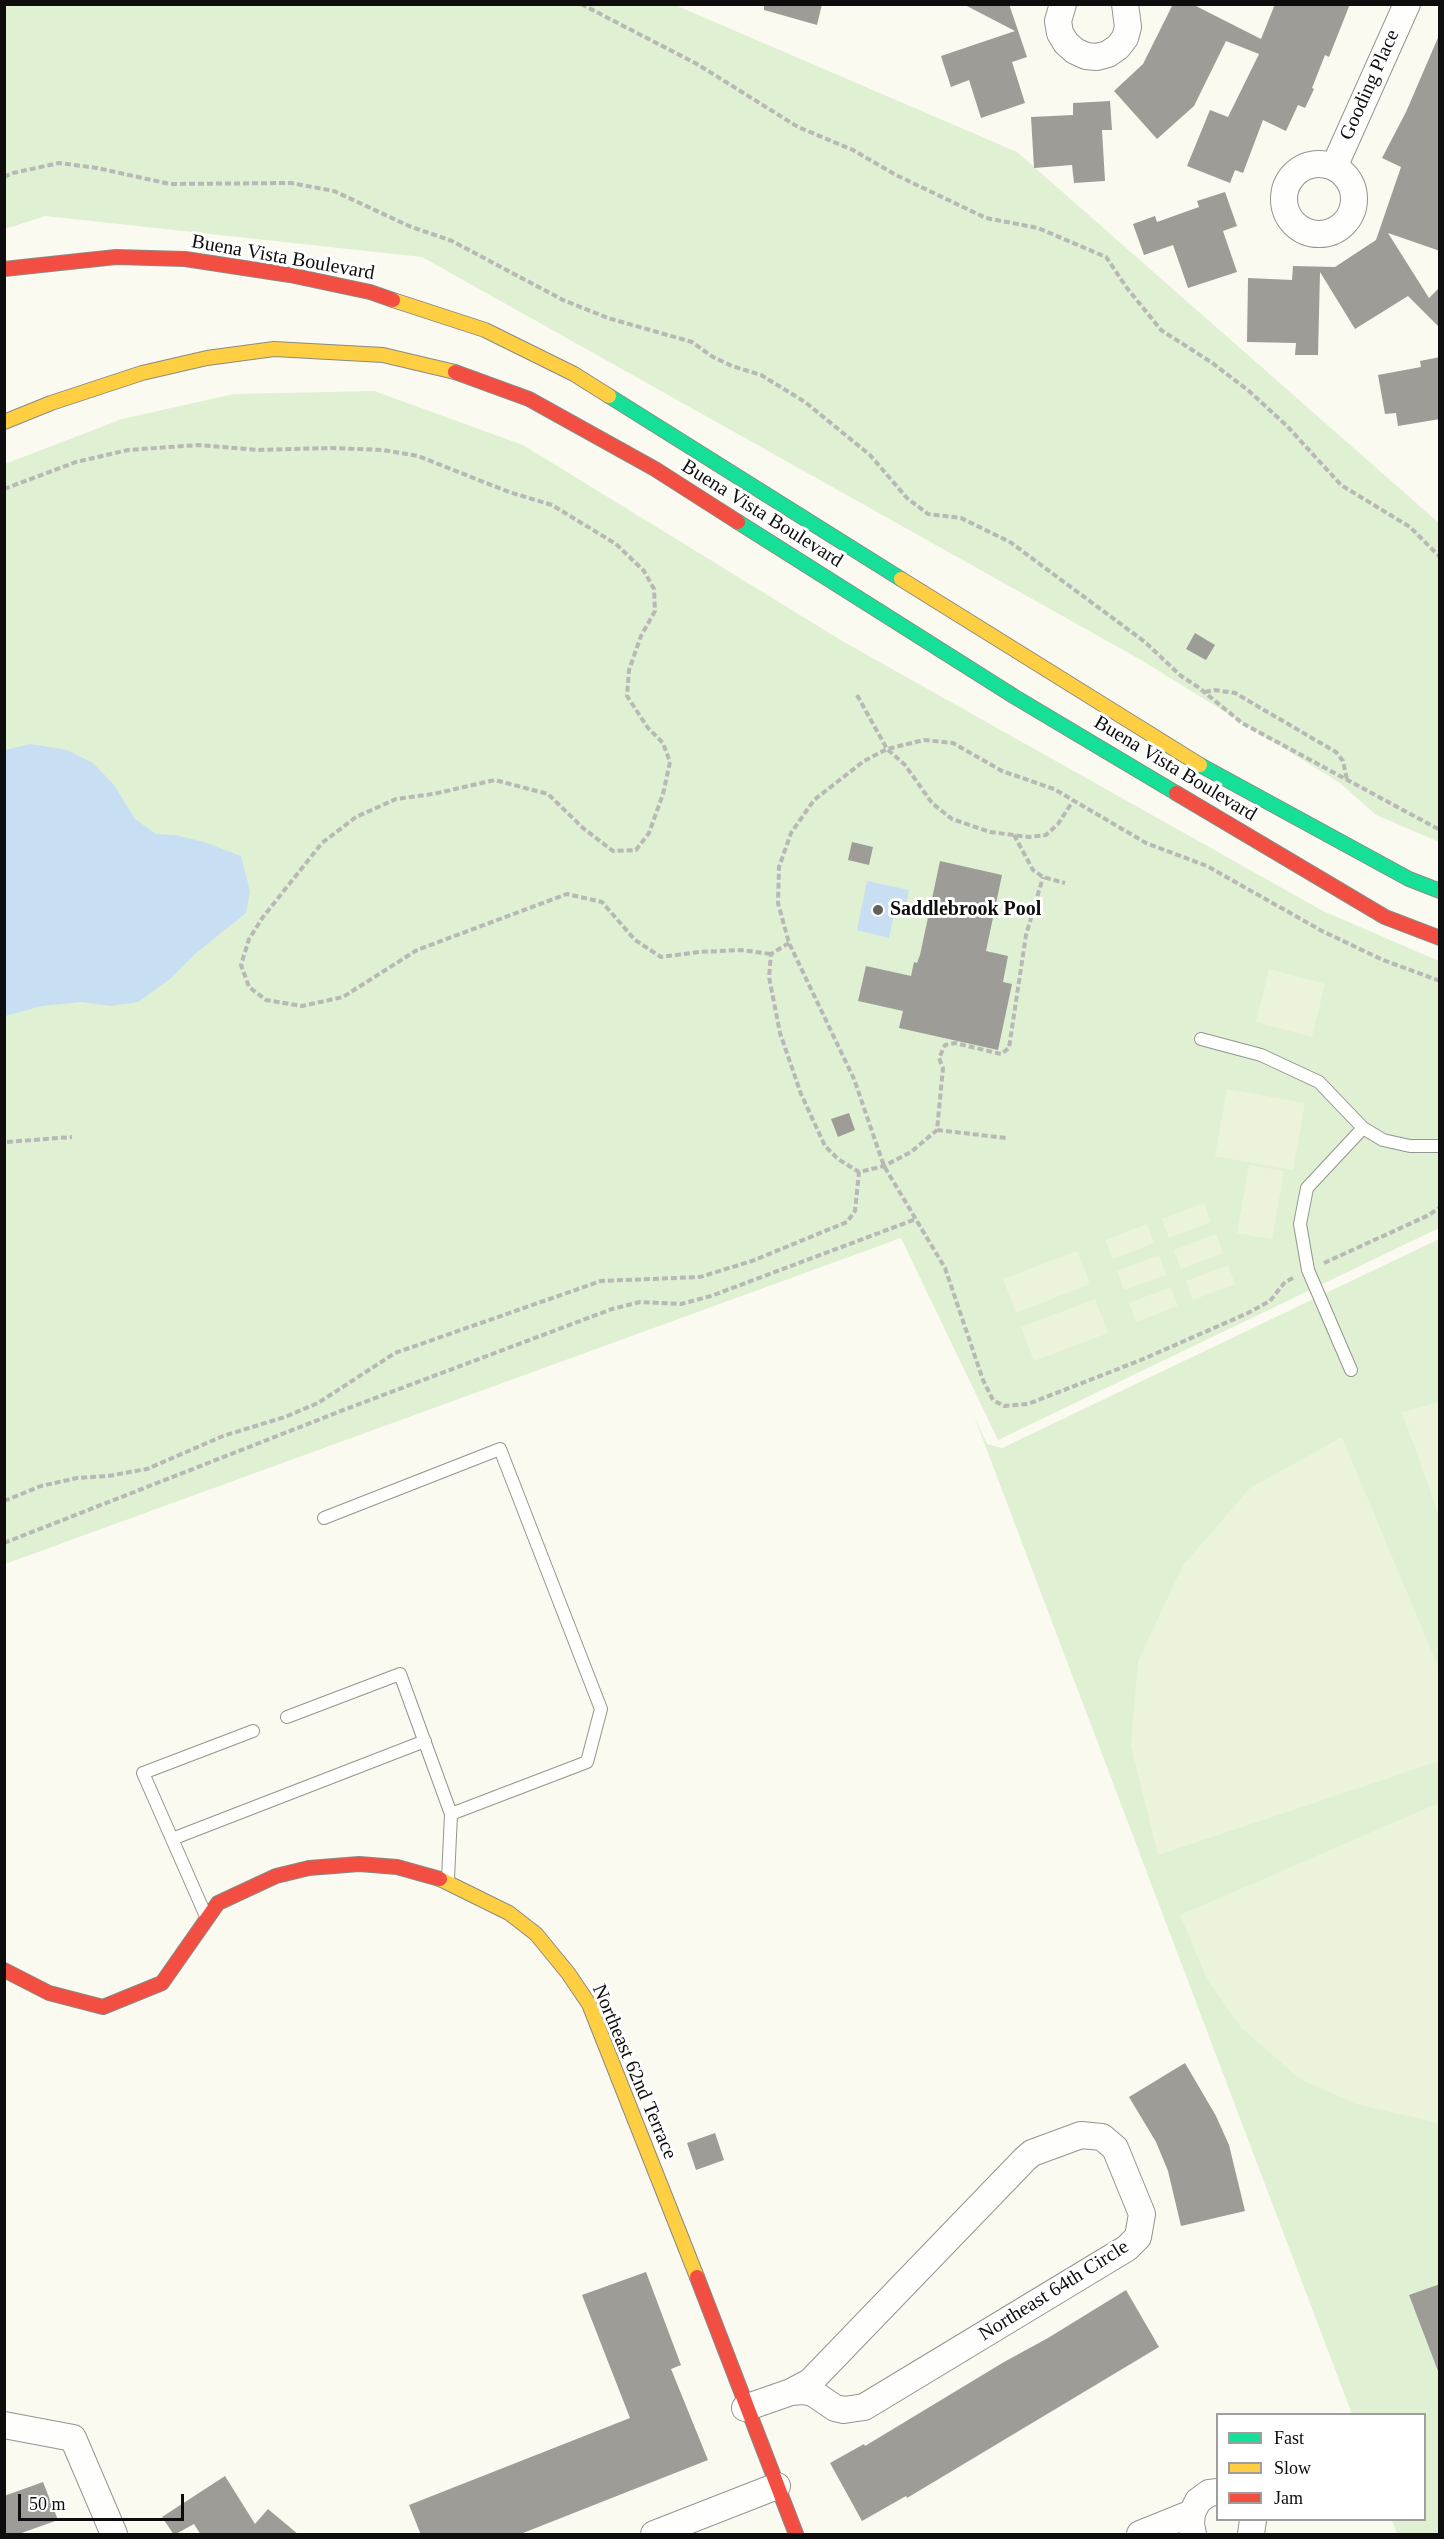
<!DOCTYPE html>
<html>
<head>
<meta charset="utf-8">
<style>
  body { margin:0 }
  #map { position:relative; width:1444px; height:2539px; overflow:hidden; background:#fafaf1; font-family:Georgia,serif }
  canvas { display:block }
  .frame { position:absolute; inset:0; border:6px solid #0d0d0d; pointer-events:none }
  .legend { position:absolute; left:1216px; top:2413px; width:210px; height:108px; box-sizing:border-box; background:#fff; border:2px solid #9e9e9e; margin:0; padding:8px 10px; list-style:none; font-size:18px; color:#0d0d0d }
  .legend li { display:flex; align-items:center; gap:12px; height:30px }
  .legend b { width:30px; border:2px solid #9e9e9e }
  .scale { position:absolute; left:18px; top:2494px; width:166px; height:27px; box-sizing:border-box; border:3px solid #0d0d0d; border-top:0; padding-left:8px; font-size:18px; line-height:21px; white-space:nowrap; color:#0d0d0d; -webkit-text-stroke:4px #fff; paint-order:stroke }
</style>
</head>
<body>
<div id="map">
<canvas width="1444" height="2539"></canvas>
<div class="frame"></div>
<ul class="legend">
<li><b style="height:8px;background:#16e098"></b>Fast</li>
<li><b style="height:8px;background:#ffcf43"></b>Slow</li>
<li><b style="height:8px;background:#f24e42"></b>Jam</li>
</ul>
<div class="scale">50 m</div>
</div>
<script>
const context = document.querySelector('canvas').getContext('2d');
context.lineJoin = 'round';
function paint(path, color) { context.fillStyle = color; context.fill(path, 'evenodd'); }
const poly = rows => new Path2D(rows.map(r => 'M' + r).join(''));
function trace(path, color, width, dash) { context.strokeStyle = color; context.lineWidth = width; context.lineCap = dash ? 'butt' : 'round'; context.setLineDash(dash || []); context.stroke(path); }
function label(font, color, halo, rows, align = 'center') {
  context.font = font + ' Georgia,serif'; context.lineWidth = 6; context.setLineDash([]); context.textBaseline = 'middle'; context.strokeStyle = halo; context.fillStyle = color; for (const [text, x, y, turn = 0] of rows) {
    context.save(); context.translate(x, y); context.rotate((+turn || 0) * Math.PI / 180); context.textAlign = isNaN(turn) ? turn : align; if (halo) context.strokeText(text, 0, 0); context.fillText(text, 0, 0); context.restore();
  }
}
const green = poly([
  [4,5,675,5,1017,152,1439,523,1439,842,1376,815,1340,783,1141,660,422,257,45,216,5,229],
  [374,391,523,445,844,642,1323,911,1439,961,1439,1228,998,1440,901,1238,5,1564,5,464,122,419,234,394],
  [1439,1239,1439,2534,1397,2534,1392,2520,1424,2520,1424,2414,1352,2414,974,1416,987,1444,1002,1448]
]);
const pitch = poly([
  [1269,969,1325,984,1312,1037,1256,1022],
  [1227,1089,1305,1103,1293,1170,1215,1156],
  [1249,1165,1284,1171,1272,1239,1237,1233],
  [1204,1203,1211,1222,1169,1238,1162,1219],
  [1147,1224,1154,1243,1113,1259,1105,1240],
  [1216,1234,1223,1253,1181,1269,1174,1250],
  [1077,1251,1090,1284,1016,1313,1003,1279],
  [1159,1255,1166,1275,1124,1290,1117,1271],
  [1228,1265,1235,1284,1193,1300,1186,1281],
  [1171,1287,1178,1306,1136,1322,1129,1303],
  [1095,1299,1108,1333,1034,1361,1021,1327],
  [1439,1402,1440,1402,1439,1516,1402,1412],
  [1342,1437,1439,1669,1439,1761,1158,1855,1131,1746,1138,1661,1183,1565,1250,1488],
  [1439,1803,1439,2123,1356,2104,1300,2079,1241,2028,1207,1979,1180,1915]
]);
const water = poly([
  [30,744,67,750,93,763,114,785,135,819,156,834,175,835,204,842,241,856,250,891,246,913,196,953,170,979,138,1002,111,1006,82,1002,42,1006,5,1016,5,750],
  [867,881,909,890,905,911,895,909,889,938,857,930]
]);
const building = poly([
  [764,4,822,4,817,25,764,10],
  [963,4,1009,4,1027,57,1012,62,1025,103,981,118,969,80,951,87,941,56,1015,31],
  [1173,4,1192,4,1261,39,1275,4,1350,4,1329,57,1325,55,1312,88,1314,89,1305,108,1298,105,1286,131,1263,120,1243,173,1235,170,1230,183,1187,166,1210,110,1228,117,1259,54,1226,41,1194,106,1157,139,1114,91,1143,64],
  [1440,33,1440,251,1388,233,1429,298,1440,287,1440,328,1408,296,1355,329,1320,272,1318,355,1295,355,1296,343,1247,342,1248,278,1292,280,1293,266,1335,267,1376,240,1401,167,1382,158,1406,112],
  [1110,101,1112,130,1102,130,1105,181,1074,183,1072,165,1034,168,1031,117,1073,115,1073,103],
  [1225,192,1237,226,1223,231,1237,272,1188,288,1173,245,1144,255,1133,224,1155,216,1157,222,1199,207,1197,201],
  [1440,357,1440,419,1398,426,1396,413,1385,414,1378,375,1421,367,1420,361],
  [1195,633,1215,645,1206,660,1186,649],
  [852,842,873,847,869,865,848,860],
  [940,861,1002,875,986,951,1008,956,1003,982,1012,984,998,1050,899,1028,903,1011,858,1001,866,966,911,976,914,962,917,963,920,955],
  [849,1113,855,1130,838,1137,831,1119],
  [1185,2063,1216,2116,1229,2145,1245,2211,1181,2226,1168,2171,1156,2142,1129,2097],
  [715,2133,724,2160,696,2170,687,2143],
  [646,2272,681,2365,671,2369,708,2460,518,2535,421,2535,409,2505,630,2418,582,2295],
  [1440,2284,1440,2370,1438,2371,1409,2295],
  [1126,2290,1159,2347,907,2498,906,2496,862,2521,830,2463,864,2444,865,2446,1004,2362,1048,2338],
  [225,2476,255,2524,268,2509,299,2535,201,2535,194,2524,174,2535,162,2517],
  [43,2482,58,2520,16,2535,4,2535,4,2496]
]);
const path = poly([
  [581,4,697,64,798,127,853,150,896,175,986,218,1038,228,1106,257,1127,288,1161,330,1211,362,1249,391,1287,426,1341,485,1410,527,1440,557],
  [4,177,13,173,59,163,97,168,170,184,291,183,334,191,409,226,452,241,563,300,608,318,692,342,713,357,732,366,761,375,805,402,870,455,907,498,928,514,961,518,1010,542,1145,642,1181,676,1198,687,1242,723,1440,830],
  [4,489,76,462,128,450,198,445,258,450,332,448,383,450,418,456,509,492,552,505,616,544,644,571,654,589,655,611,641,636,629,670,627,696,648,728,663,743,670,762,663,794,649,833,636,850,613,851,583,828,548,794,495,780,433,794,396,799,356,817,322,843,263,917,249,939,241,965,249,987,266,1000,302,1006,343,997,417,950,567,894,602,902,635,940,661,957,699,952,741,950,771,954],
  [1205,692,1214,690,1235,693,1336,752,1343,761,1347,780],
  [857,695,887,749,905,765,932,803,952,819,990,832,1029,837,1046,835,1058,824,1073,801],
  [1014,835,1033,870,1043,877,1065,883],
  [789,943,771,954,769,977,780,1033,801,1094,825,1146,838,1159,859,1172,884,1166,911,1152,937,1130,943,1068,939,1058,945,1045,955,1043,1001,1054,1009,1048,1026,935,1043,877],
  [937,1130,1006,1138],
  [7,1142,72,1137],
  [1324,1263,1429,1215,1440,1207],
  [1293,1278,1285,1282,1270,1301,1248,1313,1141,1360,1028,1404,1004,1406,993,1400,983,1380,945,1268,884,1166,854,1079,789,943,778,903,779,867,791,833,814,800,864,761,887,749,924,740,953,743,1002,771,1054,789,1146,843,1207,866,1322,931,1383,960,1440,981],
  [4,1501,41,1486,77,1478,108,1476,147,1469,223,1436,285,1417,318,1403,395,1353,601,1281,700,1277,752,1261,847,1222,855,1211,859,1172],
  [4,1543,346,1409,612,1309,640,1302,681,1304,711,1296,916,1219]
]);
const lane = poly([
  [1201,1039,1261,1055,1319,1082,1363,1128,1383,1140,1410,1146,1440,1146],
  [1351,1370,1308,1270,1300,1224,1307,1188,1363,1128],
  [324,1518,500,1449,601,1709,587,1762,451,1814,448,1879],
  [287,1717,400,1674,451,1814],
  [172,1839,425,1741],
  [205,1914,143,1773,253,1731]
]);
const street = poly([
  [1063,4,1058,21,1060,33,1066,43,1075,51,1086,56,1097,57,1108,54,1118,47,1125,38,1128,27,1125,4],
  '1284 199a35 35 0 1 1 70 0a35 35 0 1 1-70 0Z',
  [1334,167,1407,4],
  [745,2408,791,2392,810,2382,1025,2159,1032,2153,1081,2135,1102,2137,1115,2148,1142,2214,1138,2237,1127,2248,864,2407,844,2410,835,2408,813,2393,803,2391,791,2392],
  [4,2425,73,2438,114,2534],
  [654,2534,777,2486],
  [1140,2534,1192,2513],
  [1193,2534,1191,2524,1192,2513,1198,2501,1209,2493,1218,2492],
  [1251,2534,1253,2520]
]);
const fast = poly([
  [609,396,901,579],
  [738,522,1015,697,1176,793],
  [1200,765,1409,879,1440,891]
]);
const slow = poly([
  [393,300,485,330,574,374,609,396],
  [4,422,51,403,142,373,207,358,274,349,383,355,455,372],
  [901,579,1200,765],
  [440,1879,509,1913,536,1934,568,1973,589,2004,697,2277]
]);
const jam = poly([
  [4,269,116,257,185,259,290,275,370,292,393,300],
  [455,372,529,399,655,469,738,522],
  [1176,793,1385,917,1440,938],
  [4,1970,49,1993,103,2007,162,1983,218,1903,276,1876,309,1868,359,1864,397,1867,440,1879],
  [697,2277,796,2534]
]);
const markers = [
  [878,910,6,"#60605d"]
];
const streetNames = [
  ["Gooding Place",1370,85,-66],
  ["Buena Vista Boulevard",283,258,10],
  ["Buena Vista Boulevard",762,514,32],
  ["Buena Vista Boulevard",1175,769,31],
  ["Northeast 62nd Terrace",634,2072,67],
  ["Northeast 64th Circle",1054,2291,-32]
];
const poiNames = [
  ["Saddlebrook Pool",890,910]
];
paint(green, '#e0f0d2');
paint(pitch, '#ebf4db');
paint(water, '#c8dff3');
paint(building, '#9d9c97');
trace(lane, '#949490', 14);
trace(street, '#949490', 28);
trace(fast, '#8a8a86', 16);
trace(slow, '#8a8a86', 16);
trace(jam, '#8a8a86', 16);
trace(path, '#b8b8b6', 4, [6, 3]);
trace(lane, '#fefefd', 12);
trace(street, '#fefefd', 26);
trace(fast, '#16e098', 14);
trace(slow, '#ffcf43', 14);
trace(jam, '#f24e42', 14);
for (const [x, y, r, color] of markers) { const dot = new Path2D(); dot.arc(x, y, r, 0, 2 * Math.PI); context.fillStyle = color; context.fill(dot); trace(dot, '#fff', 2); }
label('20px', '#0d0d0d', '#fff', streetNames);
label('bold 20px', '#0d0d0d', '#fff', poiNames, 'left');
</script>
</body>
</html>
